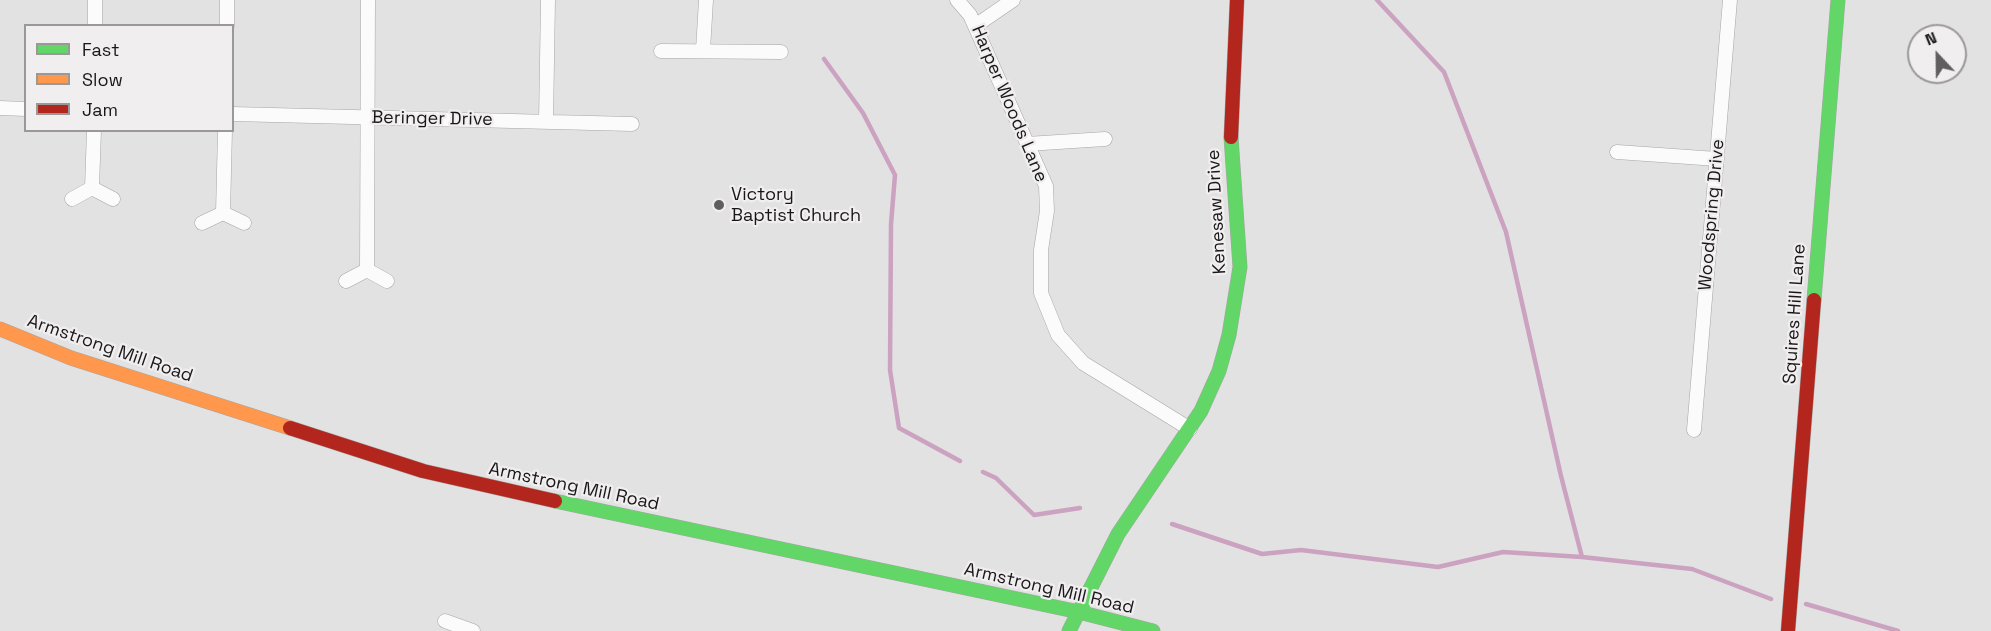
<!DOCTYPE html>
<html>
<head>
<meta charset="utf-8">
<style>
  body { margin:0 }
  #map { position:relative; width:1991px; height:631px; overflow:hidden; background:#e3e2e3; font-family:"Space Grotesk",sans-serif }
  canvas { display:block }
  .legend { position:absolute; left:24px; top:24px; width:210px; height:108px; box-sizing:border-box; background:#f1eef0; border:2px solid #9b989a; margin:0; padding:8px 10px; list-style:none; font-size:18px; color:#191718 }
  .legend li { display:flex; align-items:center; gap:12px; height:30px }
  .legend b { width:30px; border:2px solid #9b989a }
  .north { position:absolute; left:1907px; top:24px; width:60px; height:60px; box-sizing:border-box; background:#f1eef0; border:2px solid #9b989a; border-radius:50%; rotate:338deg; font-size:16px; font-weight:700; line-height:24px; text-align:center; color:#191718 }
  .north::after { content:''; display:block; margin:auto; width:21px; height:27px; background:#605e5f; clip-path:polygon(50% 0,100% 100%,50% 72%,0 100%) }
</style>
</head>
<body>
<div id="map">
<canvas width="1991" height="631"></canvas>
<ul class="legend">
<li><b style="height:8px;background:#63d668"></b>Fast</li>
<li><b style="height:8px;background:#ff974d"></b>Slow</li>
<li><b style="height:8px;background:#b3261e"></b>Jam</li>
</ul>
<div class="north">N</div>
</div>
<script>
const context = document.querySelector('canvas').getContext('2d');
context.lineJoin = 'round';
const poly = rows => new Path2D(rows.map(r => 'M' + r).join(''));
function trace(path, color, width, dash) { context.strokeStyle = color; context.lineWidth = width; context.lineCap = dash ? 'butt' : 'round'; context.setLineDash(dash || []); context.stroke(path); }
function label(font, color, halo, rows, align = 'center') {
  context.font = font + ' "Space Grotesk",sans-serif'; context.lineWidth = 4.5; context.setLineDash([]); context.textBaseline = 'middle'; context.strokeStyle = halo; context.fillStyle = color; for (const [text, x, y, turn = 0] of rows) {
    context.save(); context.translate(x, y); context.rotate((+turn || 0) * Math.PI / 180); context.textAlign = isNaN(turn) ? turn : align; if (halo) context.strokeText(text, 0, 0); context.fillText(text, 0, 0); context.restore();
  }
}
const stream = poly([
  [1377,0,1444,72,1506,232,1561,476,1582,557,1692,569,1771,599],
  [824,59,863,113,895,175,891,224,890,370,899,428,960,461],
  [983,472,996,478,1034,515,1080,508],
  [1172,524,1262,554,1301,550,1438,567,1503,552,1582,557],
  [1806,604,1898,631]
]);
const street = poly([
  [957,0,970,15,1046,186,1047,211,1041,250,1041,293,1058,335,1083,363,1190,429],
  [95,26,95,0],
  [227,26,227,1],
  [975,26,1013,0],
  [703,50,706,0],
  [661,51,781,52],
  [0,108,26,109],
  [232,114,632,124],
  [546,122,548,0],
  [1027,144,1105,139],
  [1617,152,1717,159],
  [92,188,94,130],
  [72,199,92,188,113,199],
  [223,213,225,130],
  [202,223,223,213,244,223],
  [367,270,368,0],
  [346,281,367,270,387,281],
  [1694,430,1730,0],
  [445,621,473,631]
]);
const fast = poly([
  [1814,300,1838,0],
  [555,501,1079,612,1153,631],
  [1069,631,1118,534,1201,411,1219,371,1229,335,1240,267,1231,137]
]);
const slow = poly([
  [0,329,71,358,290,428]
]);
const jam = poly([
  [1231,137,1237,0],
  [290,428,423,471,555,501],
  [1788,631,1814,300]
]);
const markers = [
  [719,205,6,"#605e5f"]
];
const streetNames = [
  ["Harper Woods Lane",1009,104,67],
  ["Beringer Drive",432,119,1],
  ["Kenesaw Drive",1217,212,-93],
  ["Woodspring Drive",1712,215,-85],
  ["Squires Hill Lane",1795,314,-86],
  ["Armstrong Mill Road",110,349,19],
  ["Armstrong Mill Road",574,487,12],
  ["Armstrong Mill Road",1049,589,13]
];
const poiNames = [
  ["Victory",731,195],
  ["Baptist Church",731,216]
];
trace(stream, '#cba2bf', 4.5);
trace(street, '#a6a6a6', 15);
trace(fast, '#a6a6a6', 15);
trace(slow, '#a6a6a6', 15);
trace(jam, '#a6a6a6', 15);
trace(street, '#fbfbfb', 14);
trace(fast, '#63d668', 14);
trace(slow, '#ff974d', 14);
trace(jam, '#b3261e', 14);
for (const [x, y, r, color] of markers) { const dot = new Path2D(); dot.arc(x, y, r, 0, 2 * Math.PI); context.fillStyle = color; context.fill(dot); trace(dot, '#f1eef0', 2); }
label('18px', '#191718', '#f1eef0', streetNames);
label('18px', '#191718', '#f1eef0', poiNames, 'left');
</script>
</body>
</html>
